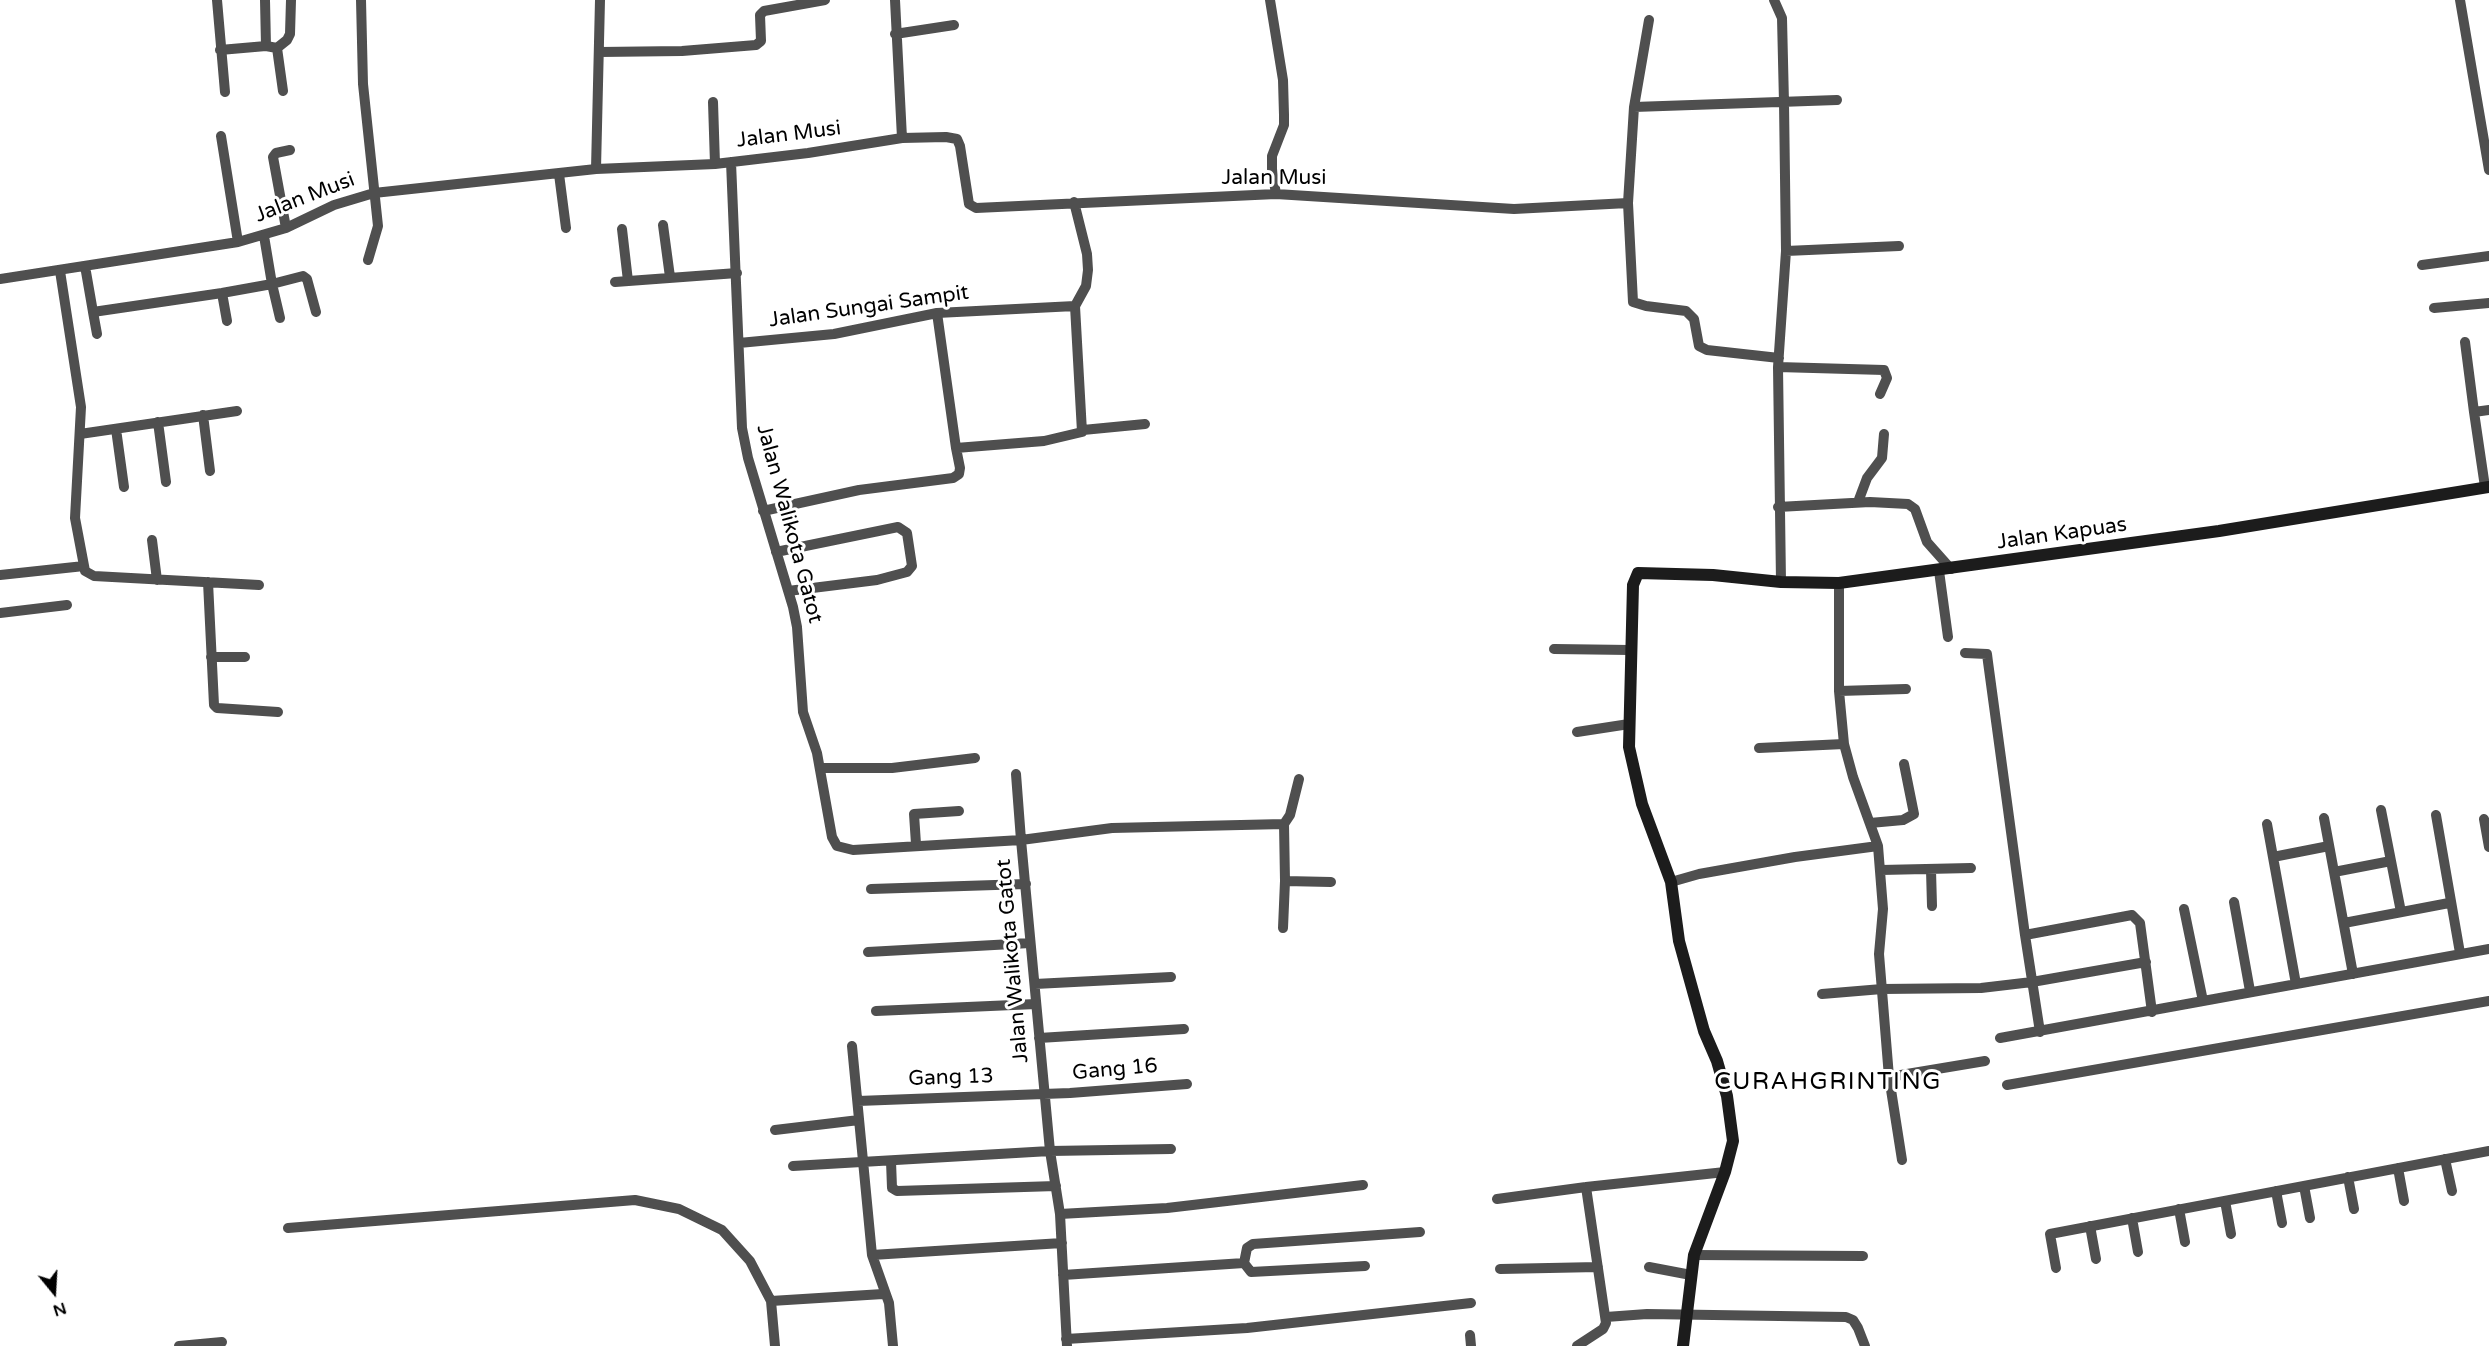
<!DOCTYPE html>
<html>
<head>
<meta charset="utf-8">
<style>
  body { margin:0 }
  #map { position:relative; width:2489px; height:1346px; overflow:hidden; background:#fff; font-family:"Varela Round",sans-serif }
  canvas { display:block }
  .north { position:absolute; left:24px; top:1262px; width:60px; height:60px; -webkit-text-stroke:4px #fff; paint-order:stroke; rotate:162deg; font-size:16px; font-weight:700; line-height:24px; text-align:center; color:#000 }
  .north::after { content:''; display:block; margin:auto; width:21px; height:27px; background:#000; clip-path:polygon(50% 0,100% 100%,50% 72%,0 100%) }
</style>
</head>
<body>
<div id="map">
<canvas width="2489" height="1346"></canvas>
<div class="north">N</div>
</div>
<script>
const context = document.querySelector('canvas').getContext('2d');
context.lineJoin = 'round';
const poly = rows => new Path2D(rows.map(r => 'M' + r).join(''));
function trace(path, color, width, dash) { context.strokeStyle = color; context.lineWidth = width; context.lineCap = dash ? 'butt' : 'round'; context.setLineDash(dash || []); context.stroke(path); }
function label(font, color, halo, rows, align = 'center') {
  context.font = font + ' "Varela Round",sans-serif'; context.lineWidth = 6; context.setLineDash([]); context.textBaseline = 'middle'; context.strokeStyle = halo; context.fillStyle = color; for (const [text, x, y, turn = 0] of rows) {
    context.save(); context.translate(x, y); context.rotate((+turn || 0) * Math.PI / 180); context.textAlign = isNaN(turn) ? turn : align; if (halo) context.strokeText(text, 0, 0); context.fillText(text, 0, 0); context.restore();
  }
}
const street = poly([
  [217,0,225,92],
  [361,0,363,84,378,226,368,260],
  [895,0,902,138],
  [1270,0,1283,80,1284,115,1284,125,1272,156,1272,169,1276,194],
  [1774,0,1782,18,1784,103,1786,251,1778,367,1781,582],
  [2460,0,2489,170],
  [895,34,954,25],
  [266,46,277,48,283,91],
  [277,48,287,40,290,34,291,0],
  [220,50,266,46,265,0],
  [600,52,682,51,756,45,761,41,760,15,764,11,825,0],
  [713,102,715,164],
  [1634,107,1837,100],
  [221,136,238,242],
  [731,162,742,428,748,458,793,607,797,627,803,712,817,753,832,837,837,846,853,850,1021,840,1050,1151,1060,1214,1067,1346],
  [596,169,600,0],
  [559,174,566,228],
  [1628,203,1634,107,1649,20],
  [663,225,670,277],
  [286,228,273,157,276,153,290,150],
  [622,229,628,281],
  [1786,251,1899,246],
  [2422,265,2489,256],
  [85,266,93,312,222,293,272,284,264,236],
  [60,271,81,407,75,518,85,571,94,576,259,585],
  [0,279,238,242,286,228,334,205,374,193,596,169,715,164,808,153,902,138,946,137,957,139,960,146,969,204,976,208,1276,194,1514,209,1628,203,1633,302,1646,306,1686,311,1694,319,1699,346,1707,350,1779,358],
  [615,282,737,273],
  [222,293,227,321],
  [2434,308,2489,303],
  [93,312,97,334],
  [937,313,956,448,1044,441,1082,432,1075,306,1086,286,1088,270,1087,254,1074,202],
  [280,318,272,284,303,276,307,279,316,312],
  [2465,342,2474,412],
  [739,343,834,334,937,313,1075,306],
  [1778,367,1884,370,1887,378,1880,394],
  [203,415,210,471],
  [158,422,166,482],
  [116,429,124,487],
  [1083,430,1145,424],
  [80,434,237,411],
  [2485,487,2474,412,2489,410],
  [1858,502,1867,478,1882,458,1884,434],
  [1778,507,1870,502,1908,504,1915,509,1927,542,1951,569],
  [763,511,859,490,953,478,959,474,960,468,956,448],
  [152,540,157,580],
  [776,552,898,527,907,533,912,566,907,572,877,580,788,591],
  [1939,571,1948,637],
  [0,575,84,566],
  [208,582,214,705,217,708,278,712],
  [1839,583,1839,691,1844,744,1853,777,1878,846,1883,909,1879,954,1889,1077,1902,1160],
  [0,613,67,605],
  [1554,649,1630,650],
  [1965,653,1987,654,1988,662,2025,935],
  [211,657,245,657],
  [1839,691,1906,689],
  [1577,732,1629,724],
  [1759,748,1844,744],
  [820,768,892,768,975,758],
  [1016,774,1021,840,1112,828,1284,824,1285,881,1331,882],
  [2381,810,2391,861],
  [2436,815,2460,953],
  [2324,818,2334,872],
  [2484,819,2489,847],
  [1870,823,1903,820,1914,814,1904,764],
  [1284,824,1290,815,1299,779],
  [2267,824,2296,984],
  [916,844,914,814,959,811],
  [2273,857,2329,846],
  [1881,870,1971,868],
  [1931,870,1932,906],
  [1671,882,1699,874,1795,857,1878,846],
  [871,889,1026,884],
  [2234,902,2250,991],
  [2184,909,2203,1001],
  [2344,923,2449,903],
  [1283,928,1285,881],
  [868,952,1030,943],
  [2353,974,2334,872,2391,861,2401,912],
  [1035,984,1171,977],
  [1822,994,1882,989,1981,988,2032,982,2146,962],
  [876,1011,1036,1004],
  [2040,1032,2025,935,2132,915,2140,923,2152,1012],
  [1039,1038,1184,1029],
  [2000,1038,2489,949],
  [852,1046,872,1255,889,1303,893,1346],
  [1889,1077,1985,1061],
  [2007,1085,2489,1001],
  [858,1101,1070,1093,1187,1084],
  [775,1130,859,1120],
  [2445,1159,2452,1191],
  [891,1161,892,1188,897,1191,1056,1186],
  [793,1166,1050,1151,1171,1149],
  [2398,1168,2404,1201],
  [2348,1177,2354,1209],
  [2304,1186,2310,1218],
  [2276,1191,2282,1223],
  [1497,1199,1586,1187],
  [2225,1201,2231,1234],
  [2179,1209,2185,1242],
  [1060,1214,1167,1208,1363,1185],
  [2132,1218,2138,1252],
  [2090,1226,2096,1259],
  [288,1228,635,1200,679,1209,722,1230,750,1261,771,1301,775,1346],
  [872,1255,1062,1243],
  [1694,1255,1863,1256],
  [1244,1263,1247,1248,1253,1244,1420,1232],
  [1649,1267,1691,1275],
  [2056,1268,2050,1234,2489,1151],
  [1500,1269,1598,1267],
  [1063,1275,1244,1263,1251,1272,1365,1266],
  [771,1301,883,1294],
  [1606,1317,1647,1314,1846,1317,1853,1320,1858,1328,1865,1346],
  [1470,1335,1471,1346],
  [1066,1339,1247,1328,1471,1303],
  [179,1346,222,1342],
  [1577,1346,1603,1329,1606,1323,1586,1187,1725,1172]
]);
const secondary = poly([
  [1683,1346,1694,1255,1725,1172,1733,1141,1727,1096,1717,1061,1704,1031,1679,941,1671,882,1642,804,1629,747,1633,585,1638,573,1713,575,1781,582,1839,583,2219,531,2489,487]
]);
const streetNames = [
  ["Jalan Musi",789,135,-7],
  ["Jalan Musi",1274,178],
  ["Jalan Musi",305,198,-21],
  ["Jalan Sungai Sampit",869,307,-8],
  ["Jalan Walikota Gatot",789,524,75],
  ["Jalan Kapuas",2062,534,-8],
  ["Jalan Walikota Gatot",1013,961,-95],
  ["Gang 16",1115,1070,-5],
  ["Gang 13",951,1078,-2]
];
const quarterNames = [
  ["CURAHGRINTING",1828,1083]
];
trace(street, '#4f4f4f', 10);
trace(secondary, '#1c1c1c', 12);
label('21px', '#000', '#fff', streetNames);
context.letterSpacing = '1.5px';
label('24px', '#000', '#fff', quarterNames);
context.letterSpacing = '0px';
</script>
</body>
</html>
